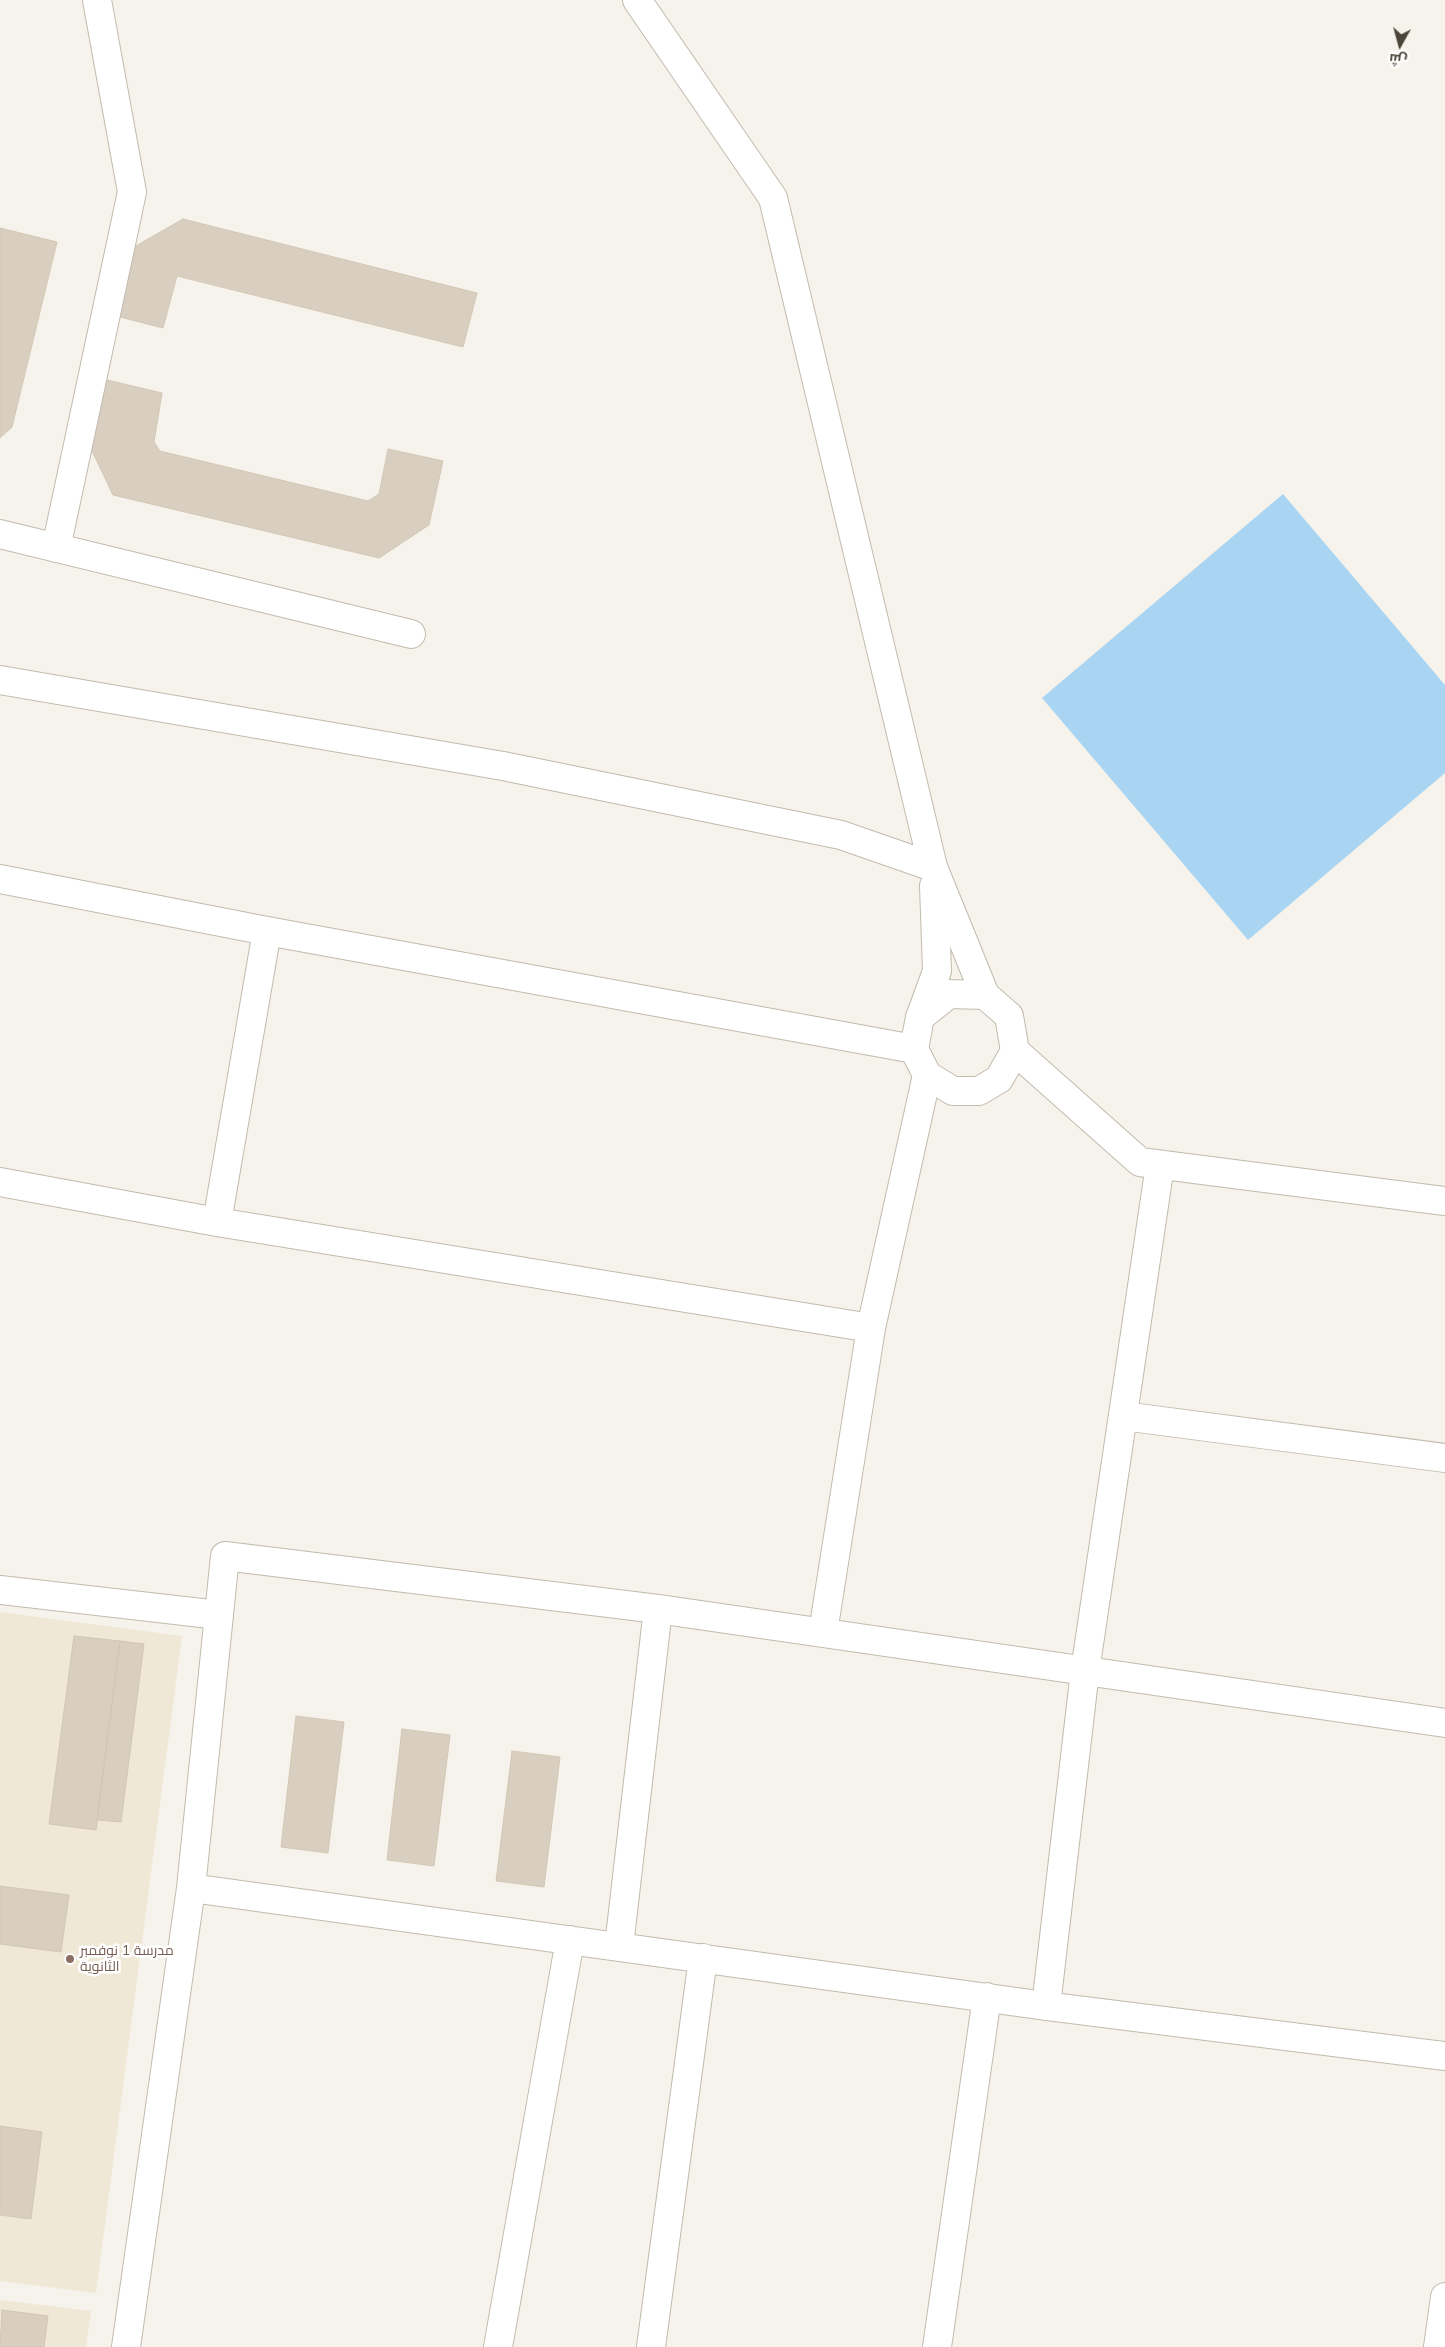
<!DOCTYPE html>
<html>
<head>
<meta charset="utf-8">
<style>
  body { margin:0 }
  #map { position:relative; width:1445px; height:2347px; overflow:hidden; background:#f6f3ec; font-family:Mulish,Cairo,sans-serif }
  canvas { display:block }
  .north { position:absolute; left:1375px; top:20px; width:50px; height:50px; -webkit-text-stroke:4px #fff; paint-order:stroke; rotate:187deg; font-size:14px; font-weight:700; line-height:20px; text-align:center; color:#4b4439 }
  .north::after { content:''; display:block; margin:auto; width:18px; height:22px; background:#4b4439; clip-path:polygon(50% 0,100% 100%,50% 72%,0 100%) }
</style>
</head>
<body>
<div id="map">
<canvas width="1445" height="2347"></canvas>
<div class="north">ش</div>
</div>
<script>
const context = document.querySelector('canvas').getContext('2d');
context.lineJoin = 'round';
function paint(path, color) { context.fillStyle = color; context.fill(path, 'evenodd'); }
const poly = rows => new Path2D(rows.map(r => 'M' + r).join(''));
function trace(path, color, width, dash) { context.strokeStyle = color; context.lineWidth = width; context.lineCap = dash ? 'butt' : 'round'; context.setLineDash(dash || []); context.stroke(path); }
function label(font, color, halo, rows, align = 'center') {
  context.font = font + ' Mulish,Cairo,sans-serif'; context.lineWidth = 5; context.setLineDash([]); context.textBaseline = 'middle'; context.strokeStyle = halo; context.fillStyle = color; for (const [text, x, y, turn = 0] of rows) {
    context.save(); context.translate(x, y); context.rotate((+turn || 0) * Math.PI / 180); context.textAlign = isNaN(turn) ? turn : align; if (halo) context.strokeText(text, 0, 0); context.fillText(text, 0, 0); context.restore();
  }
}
const education = poly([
  [0,1612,182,1636,96,2293,0,2281],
  [0,2300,91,2311,86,2347,0,2347]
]);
const water = poly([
  [1283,494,1445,685,1445,773,1248,940,1042,698]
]);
const building = poly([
  [183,219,477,293,463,347,177,276,163,328,116,316,134,247,183,219],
  [0,228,57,242,12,427,0,438,0,228],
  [103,379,162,393,154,442,160,451,368,501,379,494,388,449,443,461,429,525,379,558,113,495,92,451,103,379],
  [74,1636,120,1641,96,1830,49,1824,74,1636],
  [120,1641,144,1644,121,1822,97,1820,120,1641],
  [296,1716,344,1722,328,1853,281,1847,296,1716],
  [402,1729,450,1735,434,1866,387,1860,402,1729],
  [512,1751,560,1757,544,1887,496,1881,512,1751],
  [0,1886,69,1895,61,1952,0,1944,0,1886],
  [0,2126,42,2132,31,2219,0,2215,0,2126],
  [2,2310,48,2316,44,2347,0,2347,2,2310]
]);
const street = poly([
  [637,0,773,198,933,867,985,995],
  [0,534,411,634],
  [56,548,132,192,97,0],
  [0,680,503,766,841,835,933,867],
  [0,879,267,931,914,1049],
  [949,994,985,995,1009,1016,1015,1051,999,1079,979,1091,953,1091,927,1075,914,1049,920,1017,949,994],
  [921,1015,937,971,934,886],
  [1015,1051,1140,1162,1445,1201],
  [0,1182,217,1222,871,1328],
  [217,1222,267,931],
  [1123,1416,1445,1458],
  [0,1590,219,1615],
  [823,1632,871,1328,927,1075],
  [191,1888,1046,2006,1445,2056],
  [619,1946,658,1609],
  [1046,2006,1085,1671,1160,1165],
  [126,2347,191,1888,225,1556,658,1609,1445,1723],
  [498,2347,570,1940],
  [651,2347,703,1958],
  [937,2347,987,1997],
  [1438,2347,1445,2297]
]);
const markers = [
  [70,1959,5,"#8d6e63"]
];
const educationNames = [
  ["مدرسة 1 نوفمبر",80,1951],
  ["الثانوية",80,1967]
];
paint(education, '#efe8d6');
paint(water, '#a9d4f2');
paint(building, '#d8cfc1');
trace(building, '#d3c7b4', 1);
trace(street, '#c2bbae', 30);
trace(street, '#fff', 28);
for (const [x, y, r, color] of markers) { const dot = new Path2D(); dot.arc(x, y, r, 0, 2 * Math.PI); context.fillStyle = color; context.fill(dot); trace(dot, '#fff', 2); }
label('14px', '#785e54', '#fff', educationNames, 'left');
</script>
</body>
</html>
